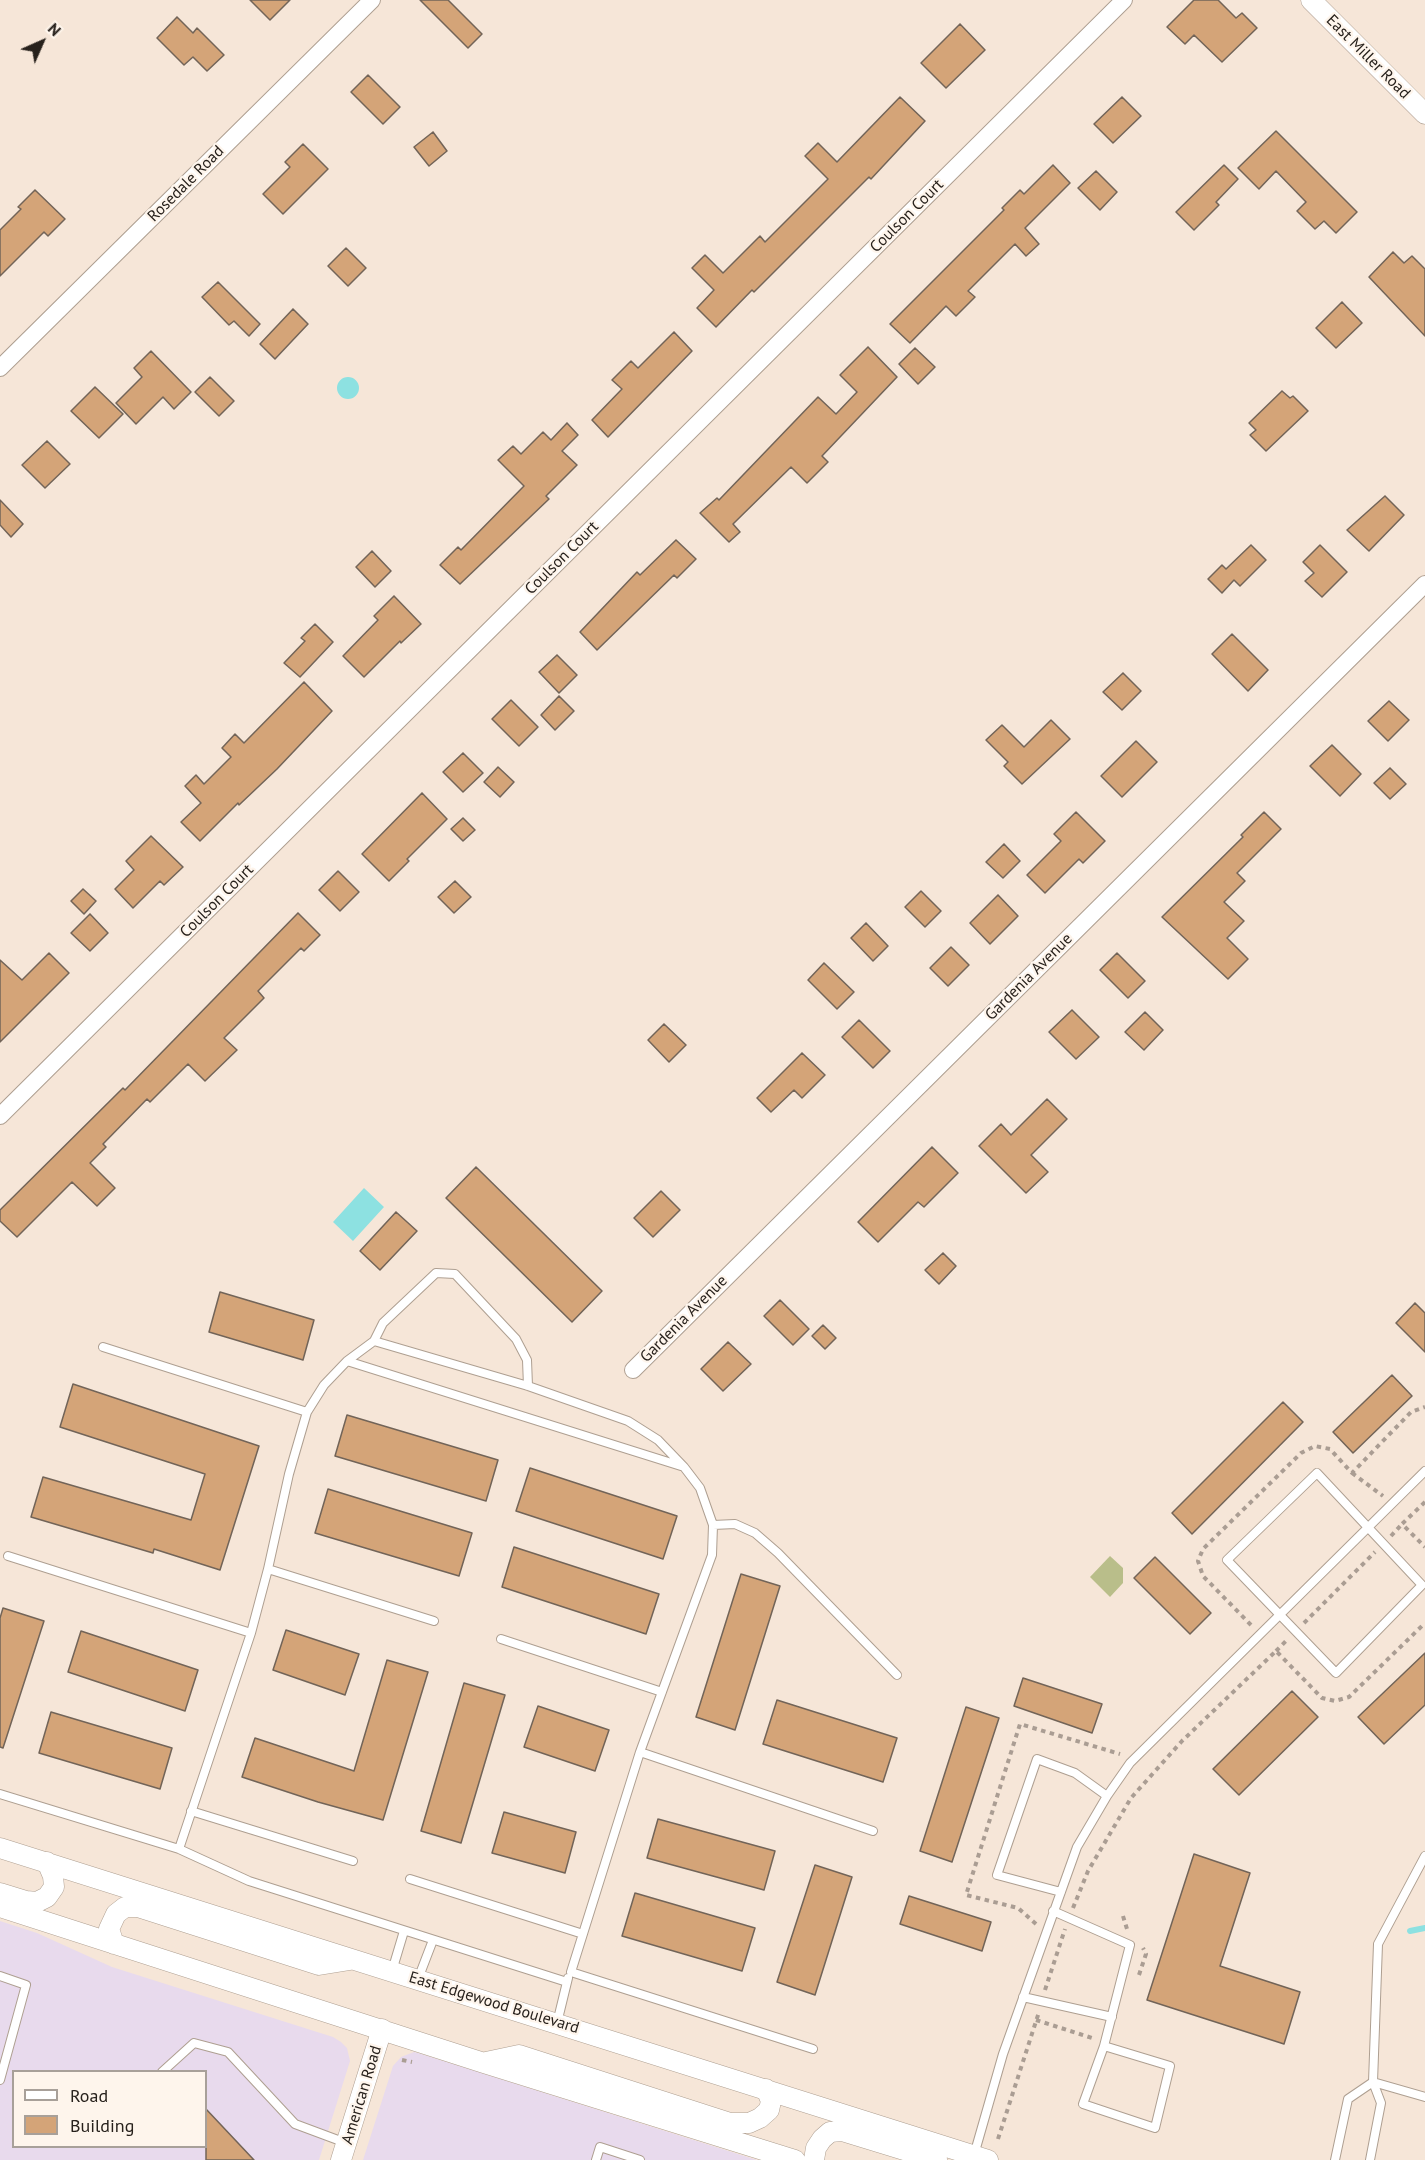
<!DOCTYPE html>
<html>
<head>
<meta charset="utf-8">
<style>
  body { margin:0 }
  #map { position:relative; width:1425px; height:2160px; overflow:hidden; background:#f6e6d8; font-family:"PT Sans",sans-serif }
  canvas { display:block }
  .legend { position:absolute; left:12px; top:2070px; width:195px; height:78px; box-sizing:border-box; background:#fef5ec; border:2px solid #a8a099; margin:0; padding:8px 10px; list-style:none; font-size:18px; color:#27211c }
  .legend li { display:flex; align-items:center; gap:12px; height:30px }
  .legend b { width:30px; border:2px solid #a8a099 }
  .north { position:absolute; left:12px; top:12px; width:60px; height:60px; -webkit-text-stroke:4px #fef5ec; paint-order:stroke; rotate:45deg; font-size:16px; font-weight:700; line-height:24px; text-align:center; color:#27211c }
  .north::after { content:''; display:block; margin:auto; width:21px; height:27px; background:#27211c; clip-path:polygon(50% 0,100% 100%,50% 72%,0 100%) }
</style>
</head>
<body>
<div id="map">
<canvas width="1425" height="2160"></canvas>
<ul class="legend">
<li><b style="height:8px;background:#fff"></b>Road</li>
<li><b style="height:16px;background:#d4a478"></b>Building</li>
</ul>
<div class="north">N</div>
</div>
<script>
const context = document.querySelector('canvas').getContext('2d');
context.lineJoin = 'round';
function paint(path, color) { context.fillStyle = color; context.fill(path, 'evenodd'); }
const poly = rows => new Path2D(rows.map(r => 'M' + r).join(''));
function trace(path, color, width, dash) { context.strokeStyle = color; context.lineWidth = width; context.lineCap = dash ? 'butt' : 'round'; context.setLineDash(dash || []); context.stroke(path); }
function label(font, color, halo, rows, align = 'center') {
  context.font = font + ' "PT Sans",sans-serif'; context.lineWidth = 4.5; context.setLineDash([]); context.textBaseline = 'middle'; context.strokeStyle = halo; context.fillStyle = color; for (const [text, x, y, turn = 0] of rows) {
    context.save(); context.translate(x, y); context.rotate((+turn || 0) * Math.PI / 180); context.textAlign = isNaN(turn) ? turn : align; if (halo) context.strokeText(text, 0, 0); context.fillText(text, 0, 0); context.restore();
  }
}
const commercial = poly([
  [0,1921,37,1933,112,1967,333,2037,341,2042,347,2048,350,2061,319,2160,0,2160],
  [14,2072,206,2072,206,2146,14,2146],
  [414,2052,418,2053,757,2160,363,2160,393,2066,401,2057]
]);
const green = poly([
  [1110,1556,1123,1568,1123,1583,1110,1597,1090,1577]
]);
const water = poly([
  '337 388a11 11 0 1 1 22 0a11 11 0 1 1-22 0Z',
  [364,1188,384,1207,353,1241,333,1222]
]);
const stream = poly([
  [1410,1931,1425,1928]
]);
const building = poly([
  [250,0,290,0,270,20,250,0],
  [420,0,448,0,482,34,468,48,420,0],
  [1194,0,1218,0,1236,18,1242,13,1257,28,1222,62,1194,35,1185,44,1167,27,1194,0],
  [177,17,193,33,197,28,224,55,207,71,193,57,184,65,157,38,177,17],
  [960,24,985,50,946,88,921,63,960,24],
  [368,75,400,107,383,124,351,92,368,75],
  [900,97,925,121,871,179,869,177,754,292,752,290,716,327,697,308,714,290,692,268,705,255,723,273,760,236,765,242,828,179,805,156,818,143,837,162,900,97],
  [1122,97,1141,116,1113,143,1094,124,1122,97],
  [1276,131,1357,212,1336,233,1324,221,1315,229,1297,211,1306,202,1276,171,1259,189,1238,168,1276,131],
  [433,132,447,151,429,166,414,147,433,132],
  [303,144,328,169,283,214,263,194,290,167,285,162,303,144],
  [1053,165,1070,183,1025,228,1039,244,1026,256,1015,244,968,291,975,297,956,316,946,306,910,343,890,324,1004,210,1002,208,1020,190,1024,194,1053,165],
  [1224,165,1238,179,1216,202,1219,205,1194,230,1176,212,1224,165],
  [1096,171,1117,192,1100,210,1078,188,1096,171],
  [35,190,65,219,48,236,44,232,0,276,0,230,21,209,18,207,35,190],
  [346,248,366,268,348,286,328,266,346,248],
  [1393,252,1404,263,1412,256,1425,269,1425,336,1369,277,1393,252],
  [218,282,260,324,249,336,234,321,229,325,202,297,218,282],
  [1342,302,1362,323,1336,348,1316,328,1342,302],
  [293,309,308,324,275,359,260,344,293,309],
  [674,332,692,351,608,437,592,420,622,389,612,380,631,361,638,368,674,332],
  [868,347,897,377,822,456,828,462,807,483,791,467,733,524,740,532,729,542,700,513,717,498,719,500,818,397,836,414,857,392,840,375,868,347],
  [915,348,935,367,918,384,899,364,915,348],
  [151,351,191,392,174,409,163,397,136,424,116,403,142,377,134,368,151,351],
  [210,377,234,401,219,416,195,392,210,377],
  [95,387,123,414,99,438,71,411,95,387],
  [1282,391,1290,398,1293,396,1308,411,1266,451,1250,435,1256,430,1249,423,1282,391],
  [567,423,578,435,562,451,577,465,546,496,549,499,460,584,440,565,458,547,461,550,524,486,498,460,513,446,521,454,543,432,551,440,567,423],
  [47,441,70,464,45,488,22,465,47,441],
  [1385,496,1404,515,1369,551,1347,530,1385,496],
  [0,500,23,524,11,537,0,525,0,500],
  [676,540,696,559,677,578,674,575,597,650,580,632,637,572,640,575,676,540],
  [1251,545,1266,560,1240,586,1234,580,1222,593,1208,579,1222,565,1226,569,1251,545],
  [1320,545,1347,572,1322,597,1305,581,1314,573,1303,562,1320,545],
  [372,551,391,571,375,587,356,567,372,551],
  [394,596,421,624,401,643,400,641,364,677,343,656,378,620,374,616,394,596],
  [315,624,333,642,300,677,284,663,305,641,301,638,315,624],
  [1232,634,1268,670,1248,691,1212,654,1232,634],
  [557,655,577,675,559,693,539,672,557,655],
  [1123,673,1141,691,1122,710,1103,692,1123,673],
  [304,682,332,711,277,769,239,805,238,803,200,841,181,822,201,803,185,786,196,775,204,784,231,757,222,748,235,734,244,743,304,682],
  [559,696,574,711,555,730,541,715,559,696],
  [511,700,538,727,519,746,492,719,511,700],
  [1389,701,1409,720,1388,741,1368,721,1389,701],
  [1051,720,1070,739,1022,784,1004,766,1008,762,986,740,1002,725,1024,747,1051,720],
  [1136,741,1157,762,1122,797,1101,776,1136,741],
  [1332,745,1361,774,1340,796,1310,766,1332,745],
  [463,753,483,773,463,792,443,772,463,753],
  [498,767,514,782,500,797,484,782,498,767],
  [1390,768,1406,784,1390,799,1374,783,1390,768],
  [422,793,447,819,407,859,409,861,389,881,362,854,422,793],
  [1076,812,1105,841,1083,863,1079,859,1045,893,1027,875,1061,841,1054,834,1076,812],
  [1264,812,1281,829,1237,873,1245,881,1224,902,1244,921,1227,938,1248,959,1228,979,1162,917,1243,837,1241,835,1264,812],
  [463,818,475,830,463,841,451,829,463,818],
  [151,836,183,867,164,885,160,881,133,908,115,889,134,870,126,861,151,836],
  [1004,844,1020,861,1003,878,986,862,1004,844],
  [338,871,359,892,340,911,319,890,338,871],
  [455,881,471,897,454,913,438,897,455,881],
  [83,889,96,901,84,914,71,901,83,889],
  [921,891,941,911,925,927,905,907,921,891],
  [998,895,1018,916,990,944,970,923,998,895],
  [298,913,320,935,304,951,301,948,258,991,264,998,224,1038,237,1050,205,1081,188,1064,150,1102,147,1099,103,1144,106,1147,90,1163,115,1188,97,1206,72,1182,17,1237,0,1221,0,1210,123,1088,125,1090,298,913],
  [90,914,108,933,90,951,71,933,90,914],
  [866,923,888,946,873,961,851,938,866,923],
  [951,947,969,965,948,986,930,968,951,947],
  [49,953,69,973,0,1042,0,960,22,980,49,953],
  [1117,953,1145,981,1128,998,1100,970,1117,953],
  [824,963,854,992,837,1009,808,980,824,963],
  [1072,1010,1099,1037,1076,1059,1049,1032,1072,1010],
  [1145,1012,1163,1030,1144,1050,1125,1032,1145,1012],
  [859,1020,890,1051,873,1068,842,1037,859,1020],
  [664,1024,686,1045,669,1062,648,1040,664,1024],
  [802,1053,825,1075,802,1098,794,1090,771,1112,757,1098,802,1053],
  [1047,1099,1067,1119,1031,1155,1048,1172,1026,1193,979,1146,1001,1124,1011,1135,1047,1099],
  [932,1147,958,1173,924,1207,918,1202,878,1242,858,1222,932,1147],
  [476,1167,602,1291,572,1322,446,1198,476,1167],
  [661,1191,680,1210,653,1237,634,1218,661,1191],
  [396,1212,417,1231,380,1270,360,1251,396,1212],
  [943,1253,956,1266,939,1284,925,1270,943,1253],
  [220,1292,314,1320,303,1360,209,1332,220,1292],
  [780,1300,809,1329,793,1345,764,1316,780,1300],
  [1415,1303,1425,1313,1425,1352,1396,1323,1415,1303],
  [823,1325,836,1338,825,1349,812,1336,823,1325],
  [728,1342,751,1364,723,1391,701,1369,728,1342],
  [1392,1375,1412,1396,1353,1453,1333,1432,1392,1375],
  [73,1384,259,1446,220,1570,154,1549,153,1553,31,1517,43,1477,191,1520,205,1474,60,1427,73,1384],
  [1283,1402,1303,1422,1192,1534,1172,1513,1283,1402],
  [347,1415,498,1460,486,1501,335,1456,347,1415],
  [530,1468,677,1516,663,1559,516,1511,530,1468],
  [328,1489,472,1533,459,1576,315,1533,328,1489],
  [514,1547,659,1594,646,1634,502,1587,514,1547],
  [1155,1557,1211,1613,1190,1634,1134,1578,1155,1557],
  [741,1574,780,1586,735,1730,696,1717,741,1574],
  [3,1608,44,1621,3,1748,0,1747,0,1618,3,1608],
  [286,1630,359,1654,345,1695,273,1670,286,1630],
  [81,1631,198,1670,185,1711,68,1672,81,1631],
  [1425,1653,1425,1705,1384,1744,1358,1717,1425,1653],
  [387,1660,428,1672,383,1820,318,1802,242,1777,255,1738,354,1771,387,1660],
  [1023,1678,1102,1704,1092,1733,1014,1706,1023,1678],
  [464,1683,505,1695,461,1843,421,1831,464,1683],
  [1292,1691,1318,1717,1239,1795,1213,1769,1292,1691],
  [777,1700,897,1738,883,1782,763,1744,777,1700],
  [538,1706,609,1730,595,1771,524,1747,538,1706],
  [966,1707,999,1718,952,1862,920,1851,966,1707],
  [51,1712,172,1748,160,1789,39,1753,51,1712],
  [504,1812,576,1832,565,1873,492,1853,504,1812],
  [658,1819,775,1851,764,1890,647,1858,658,1819],
  [1194,1854,1250,1873,1220,1966,1300,1992,1284,2044,1147,2000,1194,1854],
  [815,1865,852,1877,815,1995,777,1982,815,1865],
  [635,1893,755,1928,742,1971,622,1936,635,1893],
  [909,1896,991,1922,982,1951,900,1924,909,1896],
  [206,2109,254,2160,206,2160,206,2109]
]);
const path = poly([
  [1352,1473,1383,1496],
  [1425,1502,1402,1524,1425,1547],
  [1391,1536,1402,1524],
  [1304,1623,1375,1552],
  [1251,1625,1203,1576,1198,1561,1203,1549,1301,1453,1315,1446,1330,1449,1352,1473,1411,1412,1425,1407],
  [1276,1651,1286,1641],
  [1073,1908,1088,1871,1131,1798,1182,1741,1276,1651,1322,1698,1335,1701,1349,1697,1425,1623],
  [1123,1916,1127,1929],
  [1036,1924,1018,1908,966,1895,1020,1724,1120,1754],
  [1139,1975,1146,1954,1143,1948],
  [1045,1990,1065,1929],
  [1036,2020,1092,2038],
  [402,2060,412,2062],
  [998,2139,1039,2012]
]);
const service = poly([
  [374,1341,383,1323,436,1273,455,1274,516,1339,527,1360,528,1386],
  [103,1347,307,1412],
  [347,1361,681,1466],
  [1317,1473,1422,1585,1336,1673,1227,1560,1317,1473],
  [713,1525,735,1524,755,1533,778,1553,897,1675],
  [8,1556,251,1633],
  [268,1569,434,1621],
  [501,1639,662,1692],
  [640,1752,873,1831],
  [0,1794,179,1849],
  [191,1811,353,1861],
  [410,1879,583,1934],
  [1061,1892,997,1875,1037,1759,1075,1773,1107,1796],
  [1053,1911,1130,1945,1104,2046,1083,2104,1155,2128,1170,2066,1104,2046],
  [392,1971,404,1931],
  [0,1976,26,1985,0,2080],
  [418,1979,433,1940],
  [567,1982,249,1881,179,1849,251,1633,268,1569,289,1474,307,1412,324,1385,347,1361,374,1341,528,1386,628,1421,658,1440,684,1467,700,1488,713,1525,712,1555,640,1752,571,1972,813,2049],
  [1023,1997,1112,2017],
  [557,2023,568,1978],
  [162,2072,194,2043,228,2052,295,2124,346,2143],
  [1373,2082,1425,2097],
  [974,2155,1003,2054,1077,1847,1107,1796,1130,1763,1425,1471],
  [596,2160,600,2147,640,2160],
  [1335,2160,1348,2099,1373,2082],
  [1370,2160,1381,2103,1373,2082,1378,1944,1425,1856]
]);
const minor = poly([
  [0,368,372,0],
  [0,1116,1124,0],
  [633,1370,1425,584]
]);
const tertiary = poly([
  [1311,0,1425,114],
  [0,1848,988,2160],
  [0,1893,26,1901,37,1902,47,1897,54,1887,53,1876,47,1862],
  [0,1907,484,2063,795,2160],
  [114,1944,109,1929,116,1914,125,1907,138,1907,319,1965,350,1960],
  [486,2062,519,2055,730,2123,749,2123,760,2118,769,2110,771,2101,766,2089],
  [341,2160,382,2029],
  [814,2160,816,2148,822,2139,830,2132,842,2131,937,2160]
]);
const streetNames = [
  ["East Miller Road",1368,57,45],
  ["Rosedale Road",186,184,-45],
  ["Coulson Court",907,216,-45],
  ["Coulson Court",562,558,-45],
  ["Coulson Court",217,901,-45],
  ["Gardenia Avenue",1029,977,-45],
  ["Gardenia Avenue",684,1319,-45],
  ["East Edgewood Boulevard",494,2003,17],
  ["American Road",362,2095,-73]
];
paint(commercial, '#e8daed');
paint(green, '#b9be8a');
paint(water, '#8de1e1');
trace(stream, '#8de1e1', 6);
paint(building, '#d4a478');
trace(building, '#726458', 1.5);
trace(service, '#ae9f91', 10);
trace(minor, '#ae9f91', 18);
trace(tertiary, '#ae9f91', 21);
trace(path, '#aa9d93', 4, [4.5, 4.5]);
trace(service, '#fff', 8);
trace(minor, '#fff', 16);
trace(tertiary, '#fff', 20);
label('16px', '#27211c', '#fef5ec', streetNames);
</script>
</body>
</html>
